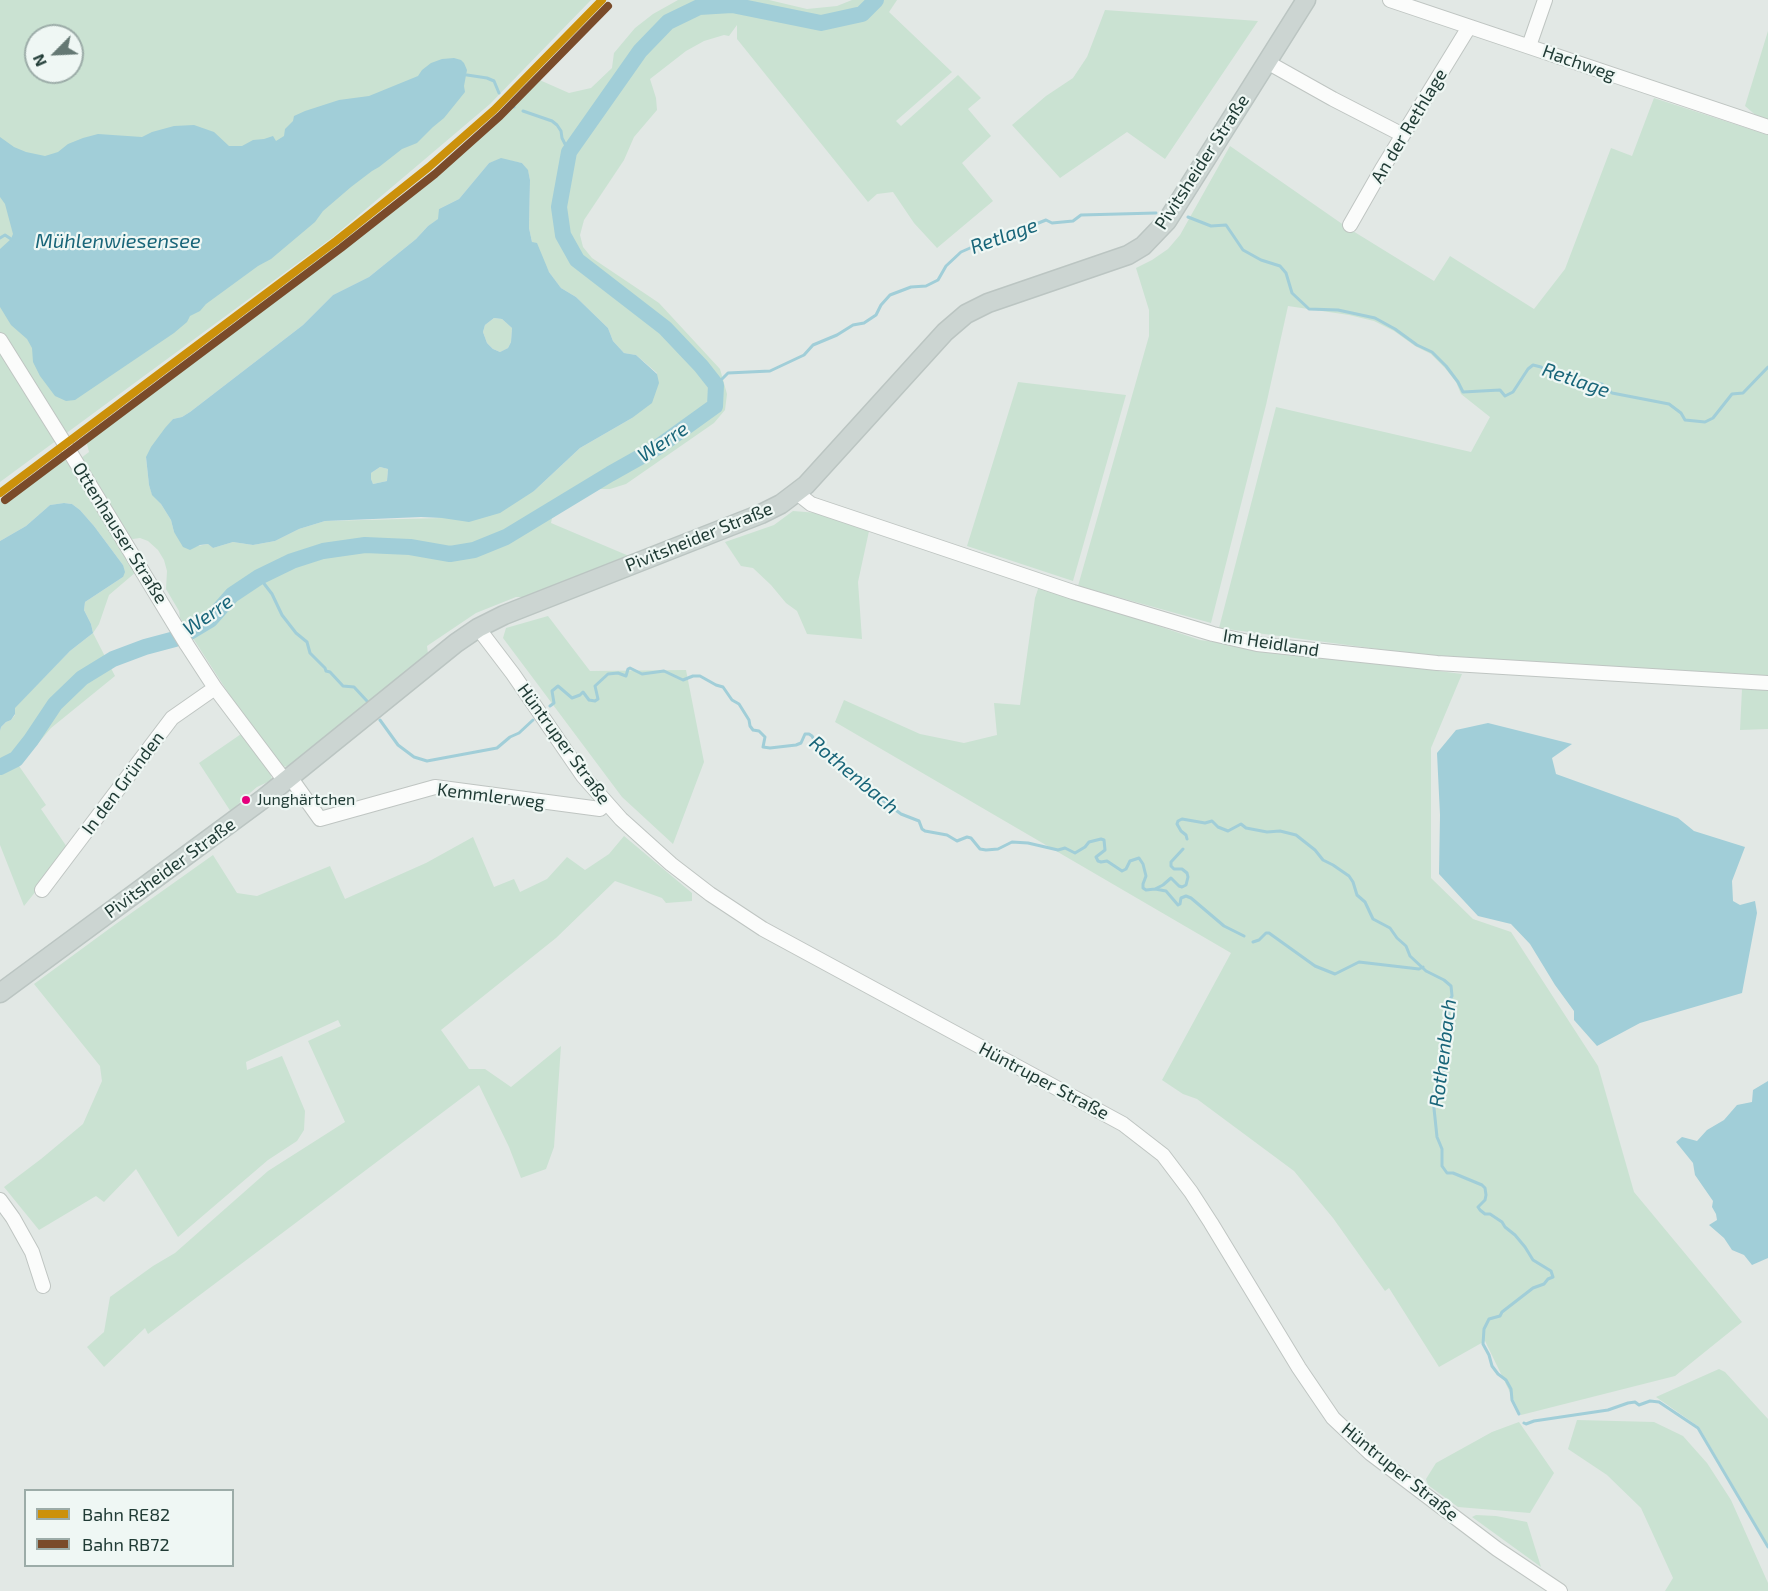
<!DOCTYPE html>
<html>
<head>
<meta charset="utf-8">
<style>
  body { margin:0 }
  #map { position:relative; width:1768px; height:1591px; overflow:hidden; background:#e2e8e5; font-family:"Exo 2",sans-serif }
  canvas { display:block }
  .legend { position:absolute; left:24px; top:1489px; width:210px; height:78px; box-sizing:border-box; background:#eff7f4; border:2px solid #9caca8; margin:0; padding:8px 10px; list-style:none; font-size:18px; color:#203b35 }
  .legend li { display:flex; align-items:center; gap:12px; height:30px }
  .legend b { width:30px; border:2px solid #9caca8 }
  .north { position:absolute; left:24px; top:24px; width:60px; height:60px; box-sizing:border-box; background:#eff7f4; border:2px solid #9caca8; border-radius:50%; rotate:246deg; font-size:16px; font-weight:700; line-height:24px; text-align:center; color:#203b35 }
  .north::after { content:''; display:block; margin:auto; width:21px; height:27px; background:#647873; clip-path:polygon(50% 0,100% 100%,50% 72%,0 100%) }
</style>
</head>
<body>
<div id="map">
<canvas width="1768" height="1591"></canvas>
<ul class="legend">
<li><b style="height:8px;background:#cc910b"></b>Bahn RE82</li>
<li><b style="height:8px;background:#7a4b2a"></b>Bahn RB72</li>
</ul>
<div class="north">N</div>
</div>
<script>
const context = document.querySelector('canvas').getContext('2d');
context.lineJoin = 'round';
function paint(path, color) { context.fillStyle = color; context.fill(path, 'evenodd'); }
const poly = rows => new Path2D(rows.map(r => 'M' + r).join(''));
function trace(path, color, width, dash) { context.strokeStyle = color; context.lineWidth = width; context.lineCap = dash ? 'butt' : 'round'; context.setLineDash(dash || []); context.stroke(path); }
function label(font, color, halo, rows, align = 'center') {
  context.font = font + ' "Exo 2",sans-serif'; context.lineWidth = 4.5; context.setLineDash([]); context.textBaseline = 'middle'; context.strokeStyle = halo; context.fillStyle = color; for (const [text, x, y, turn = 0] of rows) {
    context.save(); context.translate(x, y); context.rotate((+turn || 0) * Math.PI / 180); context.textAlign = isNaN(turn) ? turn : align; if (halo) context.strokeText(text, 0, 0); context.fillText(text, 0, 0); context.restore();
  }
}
const green = poly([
  [0,0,591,0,490,104,333,237,0,482],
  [36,36,72,36,72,72,36,72],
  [678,0,769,0,807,9,837,6,852,0,897,0,889,12,952,72,896,121,901,126,958,75,981,98,968,109,991,136,962,163,993,201,937,248,914,223,893,192,877,194,868,202,737,39,737,25,729,36,724,35,704,41,686,51,650,79,656,98,657,110,634,137,624,160,584,220,580,235,583,247,592,258,659,303,720,369,727,394,725,410,714,423,626,484,610,489,598,489,587,494,552,518,551,523,629,556,526,597,516,597,476,613,427,646,428,654,293,765,283,767,278,763,227,691,180,618,179,611,166,589,167,571,164,560,158,550,148,541,140,538,133,539,130,538,81,458,89,452,85,436,418,184,472,139,535,78,569,93,591,88,612,68,614,53,635,28,653,14],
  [501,159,522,163,528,171,530,180,529,228,532,242,549,272,561,288,576,297,608,328,613,341,624,353,636,355,657,373,632,418,580,448,534,491,442,518,325,521,299,529,275,541,253,545,233,542,213,548,208,544,193,547,174,532,171,520,161,504,152,494,149,485,146,458,173,419,182,417,190,412,303,325,333,295,369,277,416,239,428,226,439,219,439,209,459,199,489,163],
  [1105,10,1258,21,1165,159,1127,132,1060,178,1012,125,1046,96,1073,78,1087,57],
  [1768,31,1768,122,1759,118,1745,106],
  [1654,98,1768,135,1768,729,1740,730,1742,689,1745,674,1438,657,1219,628,1276,407,1471,452,1490,417,1461,394,1456,382,1445,368,1431,354,1415,346,1394,331,1374,321,1349,315,1288,306,1266,405,1211,623,1078,586,1149,336,1149,310,1136,268,1152,260,1168,249,1180,235,1230,146,1348,228,1434,281,1450,256,1534,309,1565,269,1611,148,1632,156],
  [494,318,502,319,512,328,511,342,508,348,500,352,493,349,487,343,483,332,485,325],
  [1018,382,1126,395,1073,581,967,546],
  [65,453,136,572,109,595,99,624,93,633,115,676,51,728,19,766,46,805,41,809,69,850,24,906,0,845,0,731,1,727,6,722,11,720,15,715,14,708,70,651,93,633,91,624,84,610,85,602,123,577,123,565,94,526,80,510,72,504,64,503,50,505,26,526,0,541,0,501],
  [380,467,388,469,387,481,373,484,371,479,371,473],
  [793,511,818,513,869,531,858,582,862,639,807,634,797,611,786,603,771,585,753,568,741,566,725,542,774,525],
  [1039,586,1200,640,1462,674,1431,748,1431,878,1473,919,1511,932,1598,1066,1634,1192,1742,1322,1675,1376,1521,1415,1485,1341,1439,1367,1389,1288,1385,1291,1333,1218,1294,1171,1197,1099,1183,1094,1162,1080,1231,953,835,722,844,700,920,734,964,743,997,735,994,703,1020,705,1035,598],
  [548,616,590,671,686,670,704,762,673,844,622,797,503,638,506,628],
  [244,732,270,772,272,780,257,787,243,799,231,812,199,763],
  [624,836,692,893,692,901,666,903,662,898,615,881,556,938,441,1030,469,1069,485,1069,511,1087,561,1046,554,1147,546,1169,521,1178,509,1147,479,1085,148,1334,145,1328,104,1367,87,1347,104,1332,110,1297,153,1266,175,1253,268,1171,345,1122,308,1041,341,1026,338,1020,246,1062,247,1070,282,1056,305,1111,304,1130,297,1141,268,1160,178,1237,136,1169,104,1202,96,1196,39,1230,4,1187,41,1159,83,1124,102,1081,100,1066,34,984,113,926,213,855,237,893,257,896,330,866,345,899,426,863,473,837,494,887,514,879,520,892,547,879,567,857,585,870,609,854],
  [1719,1369,1725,1372,1768,1419,1768,1545,1699,1427,1656,1397],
  [1577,1420,1654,1422,1683,1436,1707,1463,1731,1500,1768,1583,1768,1591,1665,1591,1673,1578,1641,1508,1607,1475,1568,1449],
  [1519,1422,1554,1473,1530,1513,1458,1507,1428,1485,1426,1479,1436,1463,1492,1432],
  [1476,1515,1496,1516,1527,1522,1541,1567,1472,1517]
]);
const water = poly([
  [454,58,461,60,464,63,467,70,464,86,465,92,444,118,433,127,417,143,402,149,379,167,372,171,351,187,323,211,315,222,271,259,258,266,206,304,200,311,190,316,187,322,174,333,75,400,66,401,55,396,40,376,33,362,32,348,27,339,11,325,0,307,0,249,11,239,13,234,5,204,0,197,0,137,14,147,26,152,45,156,58,152,68,144,83,138,98,134,142,137,152,132,174,126,194,125,214,132,229,146,242,146,253,140,264,139,273,136,276,141,284,136,285,129,293,121,294,116,305,111,339,100,369,96,418,76,422,70,431,63,442,59],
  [501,158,522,163,528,170,530,180,529,228,532,242,537,243,549,272,561,288,576,297,608,328,613,341,624,353,636,355,657,374,659,383,652,403,632,418,580,448,534,491,500,513,469,522,442,518,421,517,325,521,299,529,275,541,253,545,233,542,213,548,208,544,200,545,190,550,183,547,174,532,171,520,161,504,152,495,149,485,146,457,151,447,165,428,173,419,182,417,190,412,303,325,333,295,369,277,416,239,428,226,438,219,439,209,459,199,489,163],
  [494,318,502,319,512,328,511,342,508,348,500,352,493,349,487,343,483,332,485,325],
  [380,467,388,469,387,481,373,484,371,479,371,473],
  [64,503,72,504,80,510,94,526,123,565,125,572,123,577,85,602,84,610,91,624,93,633,70,651,15,708,15,714,11,720,6,722,1,727,0,731,0,541,26,526,50,505],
  [1488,723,1572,744,1552,758,1556,774,1678,818,1694,831,1745,847,1732,881,1733,901,1740,905,1755,901,1757,913,1742,993,1640,1023,1597,1046,1574,1020,1574,1011,1555,985,1530,944,1511,924,1478,916,1439,874,1440,815,1437,753,1456,730],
  [1768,1081,1768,1258,1752,1265,1744,1255,1732,1250,1724,1238,1709,1225,1717,1220,1716,1214,1712,1207,1713,1201,1695,1175,1693,1163,1676,1142,1682,1137,1697,1141,1707,1130,1724,1120,1737,1105,1752,1102,1753,1090]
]);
const stream = poly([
  [467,75,487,78,494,81,499,93],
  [509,105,514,107],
  [523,111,552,121,557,125,561,131,562,138,569,152],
  [1188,217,1211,226,1226,225,1243,250,1261,260,1280,266,1286,273,1292,293,1309,309,1338,310,1375,318,1395,329,1417,345,1432,352,1446,366,1458,382,1463,392,1500,390,1505,396,1513,392,1528,369,1533,365,1541,367,1558,378,1571,383,1602,384,1612,393,1669,404,1681,413,1685,420,1705,422,1713,418,1732,394,1743,393,1768,367],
  [0,238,5,235,11,239],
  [716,385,728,373,770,371,804,355,813,345,837,335,853,325,864,323,876,315,881,305,890,295,911,287,926,286,938,280,946,266,961,252,1002,234,1028,230,1036,224,1046,220,1052,223,1073,221,1081,215,1156,213],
  [259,577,272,594,282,615,296,633,307,642,310,653,325,668,326,671,330,672,343,686,354,687,367,701],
  [550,706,554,703,552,691,558,686,572,698,580,695,583,692,589,700,595,701,598,699,595,686,608,674,618,673,626,676,628,669,630,668,642,674,664,671,683,680,693,676,700,676,716,685,723,687,732,700,739,704,749,720,750,726,753,730,759,731,765,737,763,747,770,748,796,745,801,743,805,734,809,734,812,736,820,751,828,757,837,760,853,777,864,778,873,793,901,814,919,821,922,829,925,831,947,835,957,841,967,837,971,838,980,849,986,850,998,849,1012,842,1028,843,1058,850,1065,848,1075,853,1085,847,1089,842,1101,839,1104,840,1105,850,1096,857,1098,861,1101,862,1107,861,1122,871,1126,869,1130,861,1139,858,1143,864,1146,876,1143,884,1143,888,1146,890,1155,889,1163,885,1171,878,1179,886,1182,887,1186,885,1188,877,1187,873,1182,869,1174,869,1171,866,1171,862,1183,849],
  [380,720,398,745,414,757,427,761,497,748,510,737,519,733,533,720],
  [1187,839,1186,835,1181,831,1177,824,1178,821,1182,819,1205,823,1212,821,1218,827,1228,831,1241,824,1246,828,1267,832,1280,831,1296,835,1315,850,1323,860,1333,865,1349,876,1353,882,1357,895,1365,902,1373,919,1390,928,1397,938,1406,946,1410,956,1426,971,1444,980,1451,986,1452,996,1447,1005,1450,1029,1442,1042,1444,1071,1435,1089,1433,1099,1437,1137,1442,1149,1442,1166,1447,1173,1453,1173,1482,1185,1485,1188,1486,1195,1485,1200,1478,1207,1480,1210,1485,1214,1490,1214,1502,1222,1505,1227,1515,1235,1525,1247,1533,1260,1551,1271,1553,1277,1548,1279,1544,1284,1533,1288,1502,1312,1500,1316,1489,1319,1484,1329,1483,1344,1489,1355,1492,1366,1498,1374,1506,1380,1511,1389,1512,1400,1519,1414],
  [1155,889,1166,891,1178,905,1180,904,1181,898,1186,896,1191,898,1224,926,1244,936],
  [1253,942,1259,940,1266,933,1269,933,1315,966,1335,974,1359,962,1419,969,1423,967],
  [1524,1423,1526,1424,1534,1421,1608,1410,1628,1403,1635,1402,1639,1405,1650,1401,1659,1402,1698,1428,1768,1547]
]);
const river = poly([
  [0,767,16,759,31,740,55,704,82,678,113,659,145,647,175,639,190,632,210,620,232,595,259,577,292,561,323,551,365,545,410,547,450,554,474,550,506,537,610,474,658,447,715,406,716,385,701,366,665,328,577,260,563,235,559,207,569,152,640,51,668,22,699,7,732,5,821,23,862,14,876,0]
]);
const minor = poly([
  [1390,0,1768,127],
  [1529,46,1545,0],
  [1267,62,1333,99,1403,135],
  [1350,225,1382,169,1469,27],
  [0,340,65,444,187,645,215,688,285,781],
  [797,493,811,504,1073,592,1213,634,1257,644,1437,663,1768,683],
  [478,628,513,674,583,776,621,819,671,864,710,894,763,929,1123,1124,1163,1155,1191,1192,1211,1223,1299,1368,1333,1418,1370,1453,1497,1549,1560,1591],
  [290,777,320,819,435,787,600,809,606,802],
  [42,890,172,718,215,688],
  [0,1200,13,1218,32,1252,43,1286]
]);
const major = poly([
  [0,993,263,799,456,643,478,628,504,615,761,514,781,504,806,485,945,332,966,314,988,303,1128,255,1143,246,1167,221,1306,0]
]);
const rail1 = poly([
  [0,493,336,241,429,167,494,110,602,0]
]);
const rail2 = poly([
  [5,500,341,248,435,174,500,116,608,6]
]);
const markers = [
  [246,800,5,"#e5007d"]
];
const busNames = [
  ["Junghärtchen",257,800]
];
const streetNames = [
  ["Hachweg",1579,63,19],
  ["An der Rethlage",1409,126,-59],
  ["Pivitsheider Straße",1202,162,-57],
  ["Ottenhauser Straße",120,533,58],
  ["Pivitsheider Straße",699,537,-22],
  ["Im Heidland",1271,643,9],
  ["Hüntruper Straße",564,744,54],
  ["In den Gründen",123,783,-53],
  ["Kemmlerweg",491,796,7],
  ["Pivitsheider Straße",170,868,-36],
  ["Hüntruper Straße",1044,1081,28],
  ["Hüntruper Straße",1400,1472,39]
];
const waterNames = [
  ["Retlage",1004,236,-20],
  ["Mühlenwiesensee",118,241],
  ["Retlage",1576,380,19],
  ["Werre",663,442,-34],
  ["Werre",208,615,-35],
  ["Rothenbach",854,775,40],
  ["Rothenbach",1443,1053,-83]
];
paint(green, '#cae2d2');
paint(water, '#a1ced8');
trace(stream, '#a1ced8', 3);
trace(river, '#a1ced8', 16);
trace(minor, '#bfc5c2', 16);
trace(major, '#bbc5c2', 21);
trace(minor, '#fbfcfb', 14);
trace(major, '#ccd5d2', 18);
trace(rail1, '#cc910b', 8);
trace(rail2, '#7a4b2a', 8);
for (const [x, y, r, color] of markers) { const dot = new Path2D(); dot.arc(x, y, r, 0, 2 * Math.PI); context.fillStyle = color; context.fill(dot); trace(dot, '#eff7f4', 2); }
label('16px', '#203b35', '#eff7f4', busNames, 'left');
label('18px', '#203b35', '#eff7f4', streetNames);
label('italic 20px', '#186579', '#eff7f4', waterNames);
</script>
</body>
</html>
